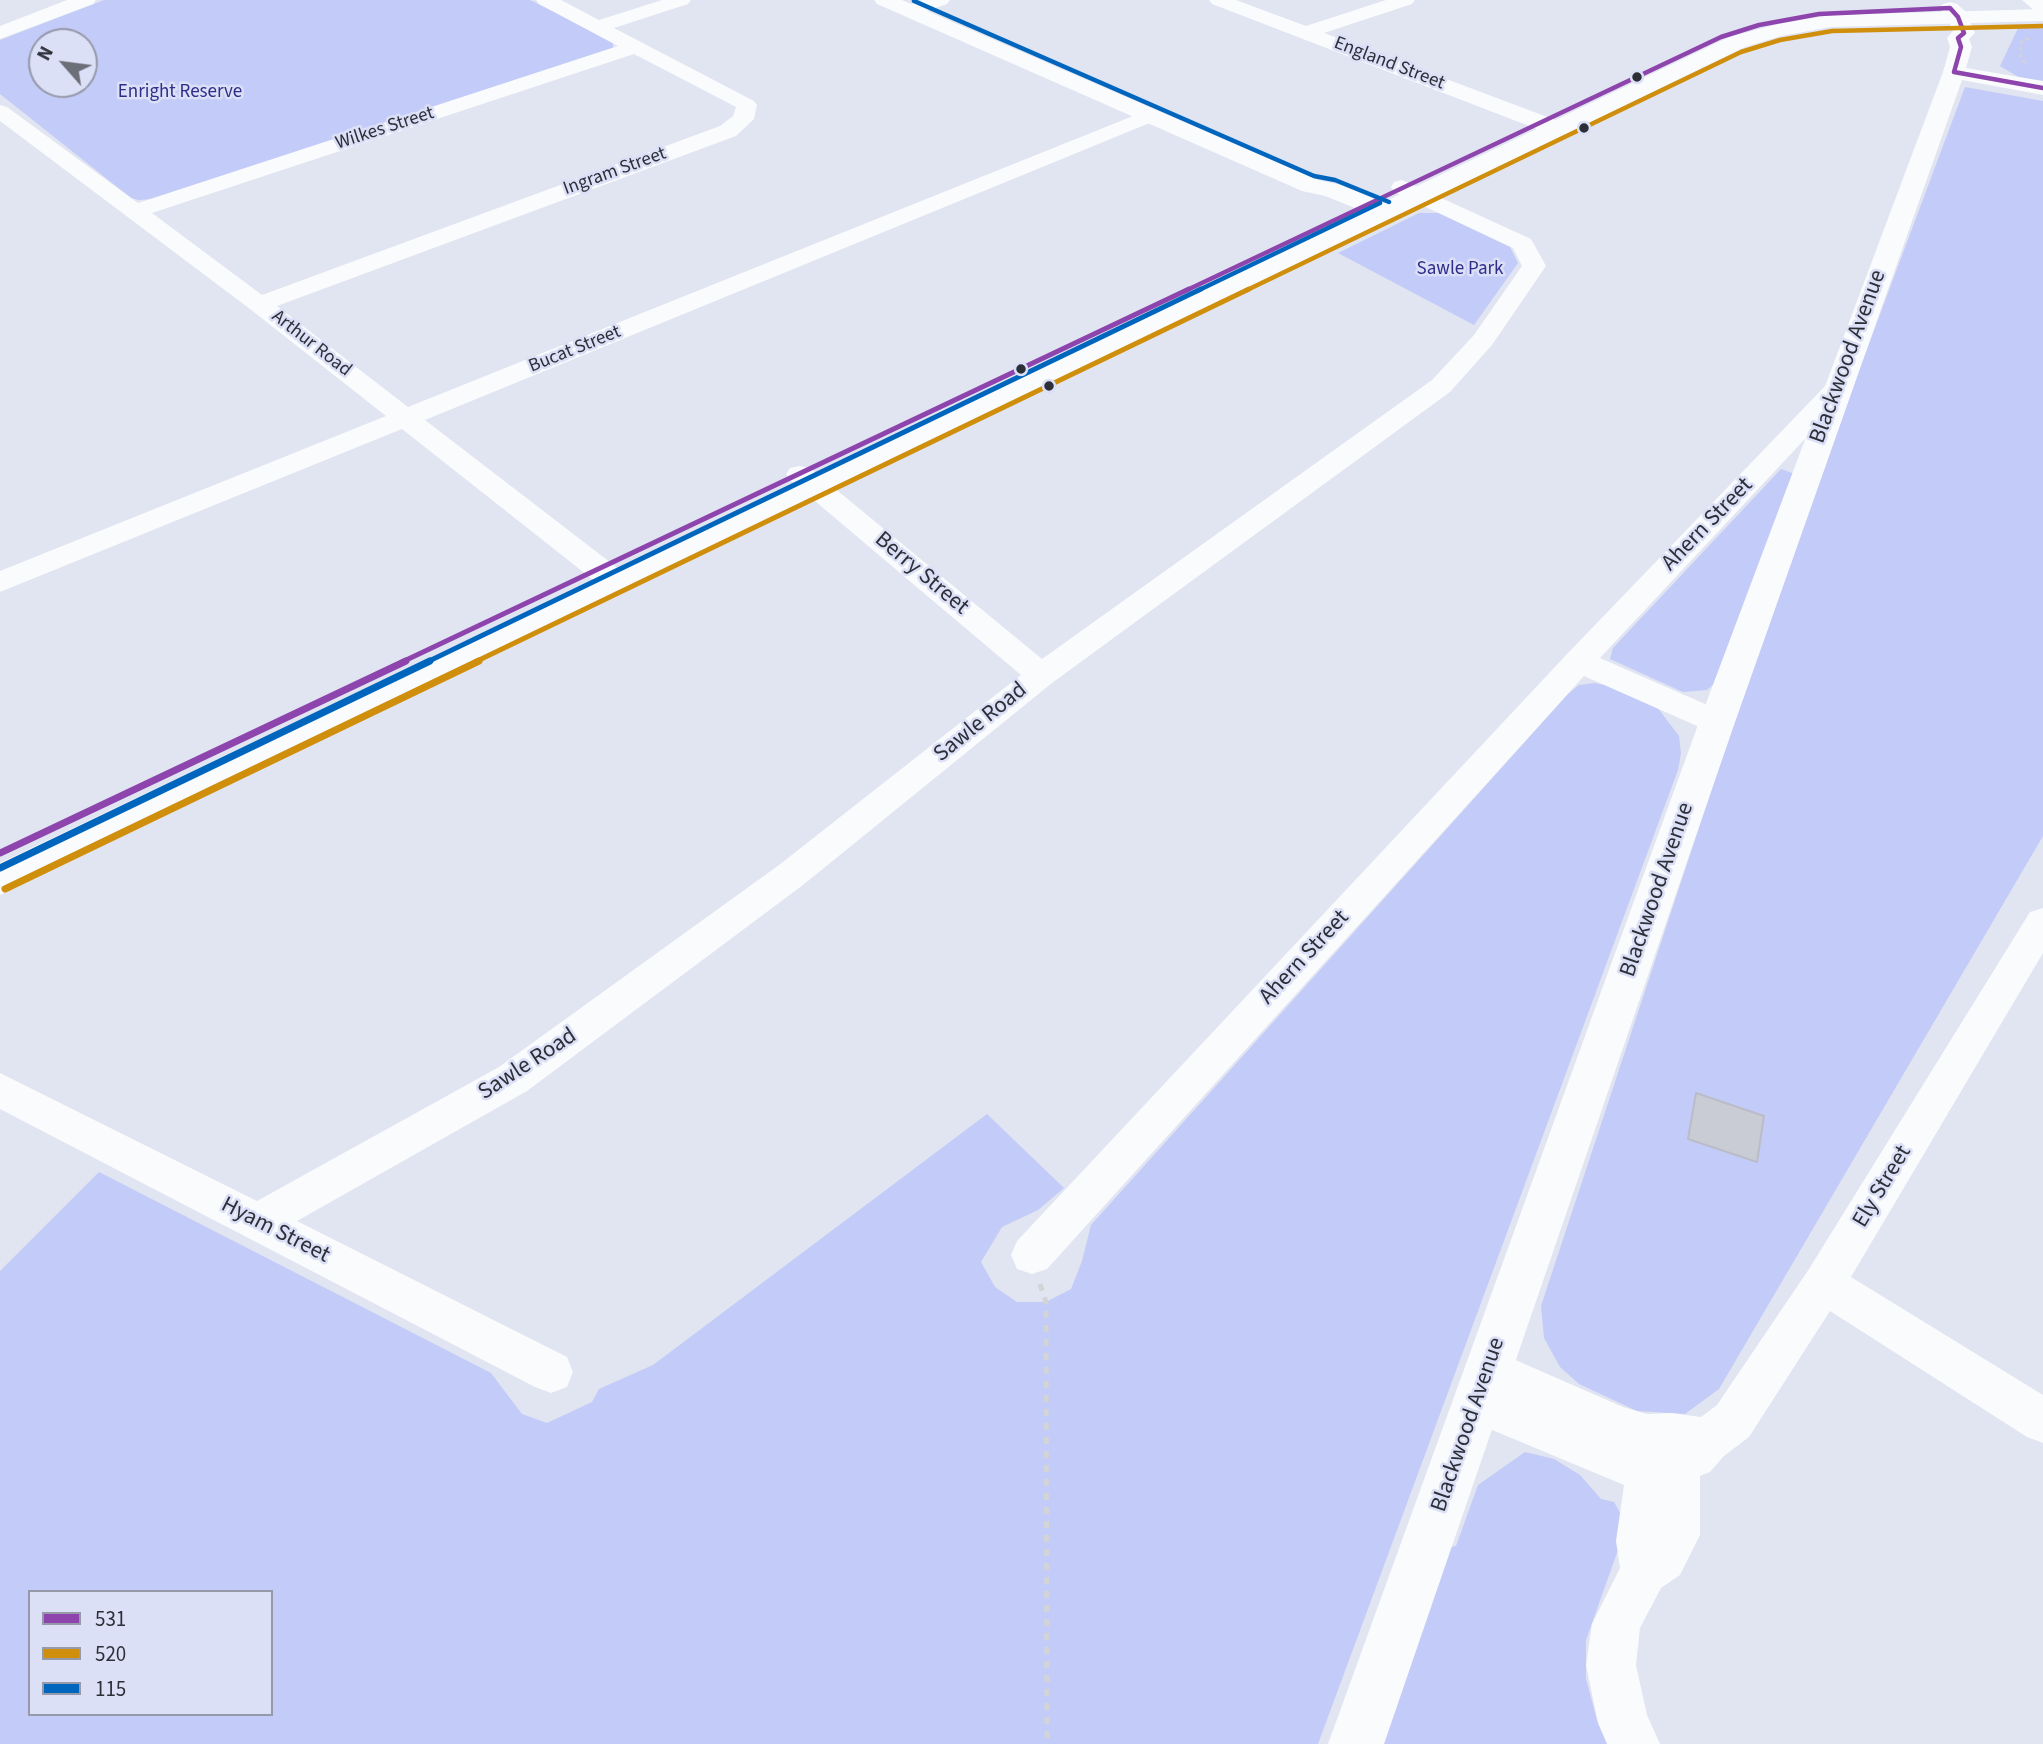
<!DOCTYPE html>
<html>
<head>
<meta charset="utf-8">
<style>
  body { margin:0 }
  #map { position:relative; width:2043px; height:1744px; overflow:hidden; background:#e1e4f1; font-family:"Source Sans 3",sans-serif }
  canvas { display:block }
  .legend { position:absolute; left:28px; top:1590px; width:245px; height:126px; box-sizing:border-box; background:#dbe0f7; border:2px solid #9599aa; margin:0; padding:9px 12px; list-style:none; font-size:21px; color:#2d2f37 }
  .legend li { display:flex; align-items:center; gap:14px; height:35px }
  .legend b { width:35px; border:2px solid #9599aa }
  .north { position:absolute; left:28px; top:28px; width:70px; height:70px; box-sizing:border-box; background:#dbe0f7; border:2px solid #9599aa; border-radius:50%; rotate:298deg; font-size:19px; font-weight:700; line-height:28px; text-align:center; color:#2d2f37 }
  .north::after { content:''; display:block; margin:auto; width:24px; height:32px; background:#6c6e78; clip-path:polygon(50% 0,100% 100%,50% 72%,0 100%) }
</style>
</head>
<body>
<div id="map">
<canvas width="2043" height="1744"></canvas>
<ul class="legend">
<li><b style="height:9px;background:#8e44ad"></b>531</li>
<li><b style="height:9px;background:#cf8e0b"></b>520</li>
<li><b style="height:9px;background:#0065bd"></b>115</li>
</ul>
<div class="north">N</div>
</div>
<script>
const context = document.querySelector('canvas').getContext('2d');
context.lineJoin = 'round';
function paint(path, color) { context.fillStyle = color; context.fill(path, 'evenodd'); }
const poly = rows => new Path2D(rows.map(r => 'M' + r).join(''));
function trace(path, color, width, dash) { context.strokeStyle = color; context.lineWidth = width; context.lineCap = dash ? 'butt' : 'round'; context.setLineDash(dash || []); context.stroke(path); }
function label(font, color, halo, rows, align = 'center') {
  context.font = font + ' "Source Sans 3",sans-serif'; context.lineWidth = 5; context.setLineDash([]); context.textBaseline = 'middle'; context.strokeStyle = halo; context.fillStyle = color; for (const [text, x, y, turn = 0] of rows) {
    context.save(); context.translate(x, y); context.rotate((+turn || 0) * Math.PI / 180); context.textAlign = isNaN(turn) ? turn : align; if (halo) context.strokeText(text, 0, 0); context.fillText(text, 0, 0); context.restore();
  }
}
const green = poly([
  [104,0,530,0,613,41,613,48,154,199,139,200,131,198,0,94,0,40],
  [42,42,84,42,84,84,42,84],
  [2043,25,2043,82,2020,78,2000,66,2019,26],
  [1965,87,2043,101,2043,836,1719,1389,1685,1414,1637,1411,1579,1384,1560,1367,1544,1338,1541,1306,1719,767,1860,368],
  [1419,213,1439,213,1510,247,1518,263,1474,325,1338,253],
  [1781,469,1795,474,1724,675,1707,690,1683,692,1610,659,1613,648],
  [1594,683,1616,687,1657,707,1679,736,1681,753,1678,770,1318,1744,0,1744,0,1271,99,1172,491,1373,522,1414,547,1423,592,1402,599,1389,653,1365,987,1114,1064,1188,1038,1210,1002,1227,981,1262,995,1287,1017,1302,1046,1302,1071,1289,1082,1261,1091,1225,1568,694,1579,685],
  [30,1592,271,1592,271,1714,30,1714],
  [1525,1452,1554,1459,1580,1475,1601,1499,1614,1502,1622,1516,1623,1536,1586,1640,1586,1679,1597,1720,1609,1744,1375,1744,1441,1549,1456,1546,1478,1485]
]);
const building = poly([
  [1696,1093,1764,1116,1757,1162,1688,1139,1696,1093]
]);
const pathFar1 = poly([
  [2025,63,2020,55,2022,40,2031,38]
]);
const path = poly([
  [1040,1284,1046,1302,1047,1744]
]);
const minor = poly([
  [536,0,561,0,599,20,662,0,691,0,688,4,614,28,754,101,757,105,754,119,736,136,277,306,408,407,1143,112,1157,112,1161,116,1157,120,425,420,628,576,632,583,628,590,617,593,606,590,402,429,0,592,0,571,386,416,250,309,0,121,0,105,7,107,138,203,618,46,539,4,536,0],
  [634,54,736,107,733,116,720,126,262,295,152,213,634,54],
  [922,0,950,0,947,4,910,17,900,11,903,7,922,0],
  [1209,0,1236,0,1306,26,1386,0,1415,0,1412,4,1324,33,1566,124,1569,129,1566,134,1558,135,1550,134,1212,4,1209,0],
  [2022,0,2043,0,2043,14,2036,12,2022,0],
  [1402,180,1531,239,1546,266,1492,345,1450,392,1052,683,803,885,527,1091,297,1221,567,1357,573,1372,567,1387,551,1393,535,1387,0,1109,0,1073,257,1201,499,1067,779,865,1021,675,790,480,786,474,790,468,800,466,810,468,1042,659,1432,380,1474,335,1522,266,1513,248,1394,192,1391,187,1394,182,1402,180],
  [1837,381,1846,383,1850,389,1846,395,1600,658,1728,714,1733,722,1728,730,1717,733,1706,730,1584,676,1047,1269,1032,1274,1017,1269,1011,1255,1017,1241,1568,653,1828,383,1837,381],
  [2043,908,2043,953,1851,1277,2043,1395,2043,1443,2027,1437,1830,1311,1749,1437,1724,1456,1710,1472,1700,1476,1700,1535,1680,1575,1661,1588,1640,1628,1636,1665,1647,1715,1660,1744,1607,1744,1598,1723,1586,1665,1592,1624,1620,1568,1616,1541,1624,1485,1461,1417,1455,1402,1461,1387,1472,1382,1466,1369,1472,1354,1488,1348,1623,1407,1647,1414,1671,1413,1701,1417,1717,1405,1809,1269,2030,912,2043,908]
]);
const tertiary = poly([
  [67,0,96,0,93,4,0,39,0,26,67,0],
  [874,0,902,0,1318,180,1341,185,1394,207,1398,212,1394,217,1385,220,1325,196,1302,191,877,4,874,0],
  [1950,2,1957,4,1966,12,1975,33,1969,39,1972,47,1966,68,2043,81,2043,95,1962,80,1735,722,1384,1744,1328,1744,1699,722,1943,72,1950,47,1947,38,1953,31,1948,19,1939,8,1943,4,1950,2]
]);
const secondary = poly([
  [2043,9,2043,21,1831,27,1781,36,1745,47,0,895,0,863,1729,37,1778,24,1831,15,2043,9]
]);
const bus1Far2 = poly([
  [1954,72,2043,88],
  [1185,291,1721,37,1759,25,1819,14,1950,8,1958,17,1964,33,1958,38,1961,47,1954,72]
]);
const bus1Far1 = poly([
  [402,662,1189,289]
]);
const bus1 = poly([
  [0,853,406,661]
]);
const bus2Far2 = poly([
  [1245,291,1741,52,1780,40,1832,31,2043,26]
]);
const bus2Far1 = poly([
  [475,662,1249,289]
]);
const bus2 = poly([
  [5,889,479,661]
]);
const bus3Far2 = poly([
  [914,1,1314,176,1335,180,1389,202],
  [1197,291,1380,203]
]);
const bus3Far1 = poly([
  [427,662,1201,289]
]);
const bus3 = poly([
  [0,868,430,661]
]);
const markers = [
  [1637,77,6,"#2d2f37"],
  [1584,128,6,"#2d2f37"],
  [1021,369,6,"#2d2f37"],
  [1049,386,6,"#2d2f37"]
];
const farStreetnames = [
  ["England Street",1389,64,21],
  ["Wilkes Street",385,129,-18],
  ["Ingram Street",615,172,-20],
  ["Arthur Road",311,344,38],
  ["Bucat Street",575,350,-22]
];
const farParknames = [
  ["Enright Reserve",180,93],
  ["Sawle Park",1460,270]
];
const streetNames = [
  ["Blackwood Avenue",1849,357,-70],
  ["Ahern Street",1708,525,-46],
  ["Berry Street",921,574,40],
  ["Sawle Road",981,723,-39],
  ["Blackwood Avenue",1658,890,-71],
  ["Ahern Street",1305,958,-47],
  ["Sawle Road",528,1065,-33],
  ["Ely Street",1883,1187,-59],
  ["Hyam Street",275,1231,27],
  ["Blackwood Avenue",1469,1425,-71]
];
paint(green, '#c3cbf8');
paint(building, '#c9cbd5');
trace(building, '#babcc7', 2);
trace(pathFar1, '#d3d4d8', 2.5, [3.5, 3.5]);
trace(path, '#d3d4d8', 5, [7, 7]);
paint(minor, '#fafbfd');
paint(tertiary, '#fafbfd');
paint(secondary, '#fafbfd');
trace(bus1Far2, '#8e44ad', 4.5);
trace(bus1Far1, '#8e44ad', 5);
trace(bus1, '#8e44ad', 7);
trace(bus2Far2, '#cf8e0b', 4.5);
trace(bus2Far1, '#cf8e0b', 5);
trace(bus2, '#cf8e0b', 7);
trace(bus3Far2, '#0065bd', 4.5);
trace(bus3Far1, '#0065bd', 5);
trace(bus3, '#0065bd', 7);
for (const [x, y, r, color] of markers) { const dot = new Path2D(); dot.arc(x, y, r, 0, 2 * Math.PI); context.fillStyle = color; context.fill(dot); trace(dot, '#dbe0f7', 2.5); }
label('19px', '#2d2f37', '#dbe0f7', farStreetnames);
label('19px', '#2f2e8a', '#dbe0f7', farParknames);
label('23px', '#2d2f37', '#dbe0f7', streetNames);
</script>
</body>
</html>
